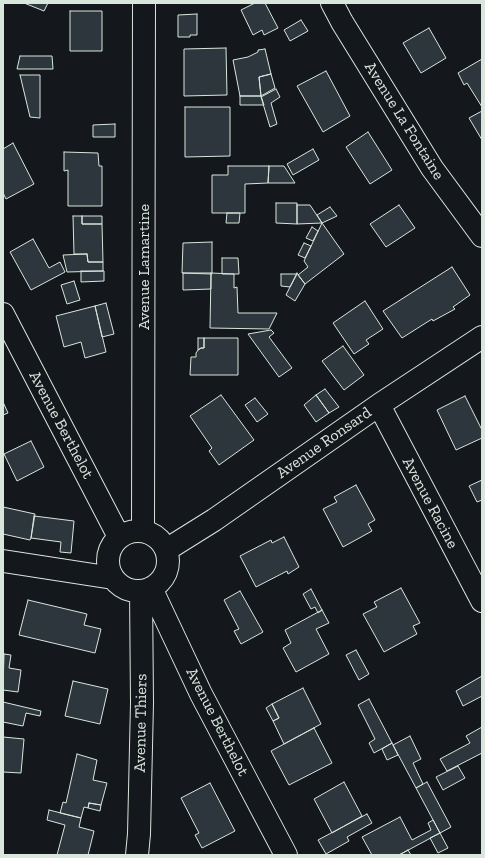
<!DOCTYPE html>
<html>
<head>
<meta charset="utf-8">
<style>
  body { margin:0 }
  #map { position:relative; width:485px; height:858px; overflow:hidden; background:#14181c; font-family:"Zilla Slab",serif }
  canvas { display:block }
  .frame { position:absolute; inset:0; border:4px solid #d8e6dc; pointer-events:none }
</style>
</head>
<body>
<div id="map">
<canvas width="485" height="858"></canvas>
<div class="frame"></div>
</div>
<script>
const context = document.querySelector('canvas').getContext('2d');
context.lineJoin = 'round';
function paint(path, color) { context.fillStyle = color; context.fill(path, 'evenodd'); }
const poly = rows => new Path2D(rows.map(r => 'M' + r).join(''));
function trace(path, color, width, dash) { context.strokeStyle = color; context.lineWidth = width; context.lineCap = dash ? 'butt' : 'round'; context.setLineDash(dash || []); context.stroke(path); }
function label(font, color, halo, rows, align = 'center') {
  context.font = font + ' "Zilla Slab",serif'; context.lineWidth = 3; context.setLineDash([]); context.textBaseline = 'middle'; context.strokeStyle = halo; context.fillStyle = color; for (const [text, x, y, turn = 0] of rows) {
    context.save(); context.translate(x, y); context.rotate((+turn || 0) * Math.PI / 180); context.textAlign = isNaN(turn) ? turn : align; if (halo) context.strokeText(text, 0, 0); context.fillText(text, 0, 0); context.restore();
  }
}
const building = poly([
  [24,3,48,3,44,11,24,3],
  [255,3,265,3,278,28,264,35,262,30,253,35,241,10,255,3],
  [70,11,102,11,102,51,70,51,70,11],
  [197,14,197,35,190,35,190,37,178,37,178,15,197,14],
  [301,20,308,31,290,41,284,30,301,20],
  [429,28,446,58,421,73,403,43,429,28],
  [226,48,227,95,184,96,184,49,226,48],
  [265,49,271,74,259,77,261,96,240,96,233,60,248,57,258,52,258,50,265,49],
  [20,56,52,56,53,69,17,69,20,56],
  [482,59,482,107,467,83,464,85,458,73,482,59],
  [326,71,350,116,323,132,297,86,326,71],
  [271,74,275,88,261,96,259,77,271,74],
  [20,75,40,75,40,118,30,117,20,75],
  [276,89,280,97,271,103,277,124,270,127,261,97,276,89],
  [240,96,261,96,264,105,240,105,240,96],
  [185,107,230,107,230,156,185,157,185,107],
  [482,111,482,140,469,118,482,111],
  [115,124,115,137,93,137,93,125,115,124],
  [368,132,392,170,370,184,346,147,368,132],
  [13,143,34,184,6,199,3,193,3,149,13,143],
  [313,149,319,160,293,175,287,164,313,149],
  [64,152,98,153,99,166,102,166,102,206,68,206,68,170,64,171,64,152],
  [228,166,269,166,268,183,245,184,245,213,212,213,212,175,228,175,228,166],
  [269,166,284,166,295,183,268,183,269,166],
  [276,203,297,203,297,224,276,223,276,203],
  [297,205,310,205,322,223,297,224,297,205],
  [399,205,415,228,386,247,370,224,399,205],
  [330,207,337,216,322,223,317,215,330,207],
  [227,213,240,213,239,223,226,223,227,213],
  [73,216,82,216,82,224,102,224,103,262,88,262,87,254,74,254,73,216],
  [82,216,102,216,102,224,82,224,82,216],
  [322,223,344,254,305,284,298,275,308,267,304,261,322,223],
  [312,227,318,231,313,241,306,238,312,227],
  [33,239,49,268,60,262,65,272,31,290,10,252,33,239],
  [212,242,212,274,182,273,183,243,212,242],
  [304,243,311,246,305,258,298,255,304,243],
  [87,254,88,262,103,262,103,271,67,272,63,255,87,254],
  [222,258,238,258,239,274,222,274,222,258],
  [452,267,470,295,453,307,455,309,433,321,432,319,402,338,383,311,452,267],
  [81,271,104,271,104,281,81,282,81,271],
  [183,273,211,273,211,289,183,290,183,273],
  [211,273,234,274,234,288,237,287,238,313,277,313,269,329,210,328,211,273],
  [297,273,305,284,295,301,286,295,297,273],
  [281,274,297,274,290,287,281,286,281,274],
  [74,281,80,300,67,304,61,285,74,281],
  [365,301,383,329,366,340,369,344,354,354,333,323,365,301],
  [106,303,114,334,102,337,95,306,106,303],
  [95,306,106,352,85,358,81,342,64,347,56,316,95,306],
  [271,330,274,333,269,337,292,368,279,377,248,334,271,330],
  [198,338,204,338,204,348,201,348,198,350,198,338],
  [204,338,238,338,238,375,190,375,191,357,196,357,196,353,198,350,201,348,204,348,204,338],
  [343,346,364,375,344,390,322,361,343,346],
  [325,389,339,407,329,413,316,395,325,389],
  [221,395,254,440,219,465,209,451,212,448,190,416,221,395],
  [316,395,329,413,316,422,304,405,316,395],
  [465,396,482,430,482,438,456,450,437,410,465,396],
  [255,398,268,414,257,422,245,405,255,398],
  [3,402,8,413,3,415,3,402],
  [31,441,44,467,17,481,4,454,31,441],
  [482,480,482,500,477,502,469,486,482,480],
  [356,485,375,520,368,524,372,531,343,547,323,509,337,502,334,497,356,485],
  [3,507,35,514,31,538,30,540,3,534,3,507],
  [34,516,74,521,71,553,60,552,61,542,31,538,34,516],
  [284,537,299,567,288,574,287,571,256,587,240,556,271,540,272,543,284,537],
  [401,588,420,623,413,626,417,634,384,652,363,614,377,607,374,602,401,588],
  [311,589,322,610,318,613,315,607,311,609,303,594,311,589],
  [240,591,263,632,241,644,234,631,239,629,224,600,240,591],
  [28,600,87,614,84,625,101,629,95,653,19,635,28,600],
  [322,610,329,623,316,629,329,654,296,672,283,648,291,643,285,630,322,610],
  [356,650,369,674,359,680,346,655,356,650],
  [4,654,11,655,9,668,21,670,18,692,3,690,4,654],
  [482,676,482,696,463,706,456,691,482,676],
  [73,681,108,689,100,724,65,716,73,681],
  [303,688,321,724,284,744,273,721,279,718,272,704,303,688],
  [369,699,392,743,374,753,369,743,375,739,358,705,369,699],
  [3,702,41,711,40,716,26,713,23,726,3,722,3,702],
  [272,704,279,718,273,721,266,708,272,704],
  [482,727,482,753,447,771,440,759,470,743,466,736,482,727],
  [314,728,332,763,289,785,271,751,314,728],
  [410,736,421,759,413,763,423,784,416,788,393,745,410,736],
  [3,737,24,739,21,773,3,772,3,737],
  [392,743,398,755,387,760,382,749,392,743],
  [77,754,97,760,93,780,107,783,101,805,89,803,88,808,84,807,81,818,60,813,63,802,66,803,77,754],
  [458,766,465,778,443,790,436,777,458,766],
  [344,782,362,816,332,833,314,799,344,782],
  [427,782,451,827,440,833,416,788,427,782],
  [210,783,235,831,202,848,195,835,199,833,181,798,210,783],
  [89,803,101,805,100,811,88,808,89,803],
  [49,810,81,818,79,827,94,831,88,855,57,855,65,825,47,820,49,810],
  [367,814,372,823,347,837,349,841,326,854,318,840,367,814],
  [400,817,412,840,431,830,428,823,433,820,440,833,399,855,372,855,362,837,400,817],
  [440,833,448,848,438,853,430,838,440,833],
  [408,850,411,855,399,855,408,850]
]);
const minor = poly([
  [332,3,342,22,432,168,482,236],
  [3,314,119,537],
  [379,405,482,601],
  '108 561a30 30 0 1 1 60 0a30 30 0 1 1-60 0Z',
  [143,531,144,3],
  [166,550,214,520,379,405,482,337],
  [3,561,113,578],
  [151,588,201,694,286,855],
  [137,855,139,834,142,703,141,591]
]);
const streetNames = [
  ["Avenue La Fontaine",404,121,58],
  ["Avenue Lamartine",144,267,-90],
  ["Avenue Berthelot",61,425,62],
  ["Avenue Ronsard",324,443,-35],
  ["Avenue Racine",430,503,62],
  ["Avenue Berthelot",217,722,63],
  ["Avenue Thiers",141,723,-89]
];
paint(building, '#2c363c');
trace(building, '#d8e6dc', 1);
trace(minor, '#d8e6dc', 24);
trace(minor, '#14181c', 22);
label('16px', '#d8e6dc', '#14181c', streetNames);
</script>
</body>
</html>
